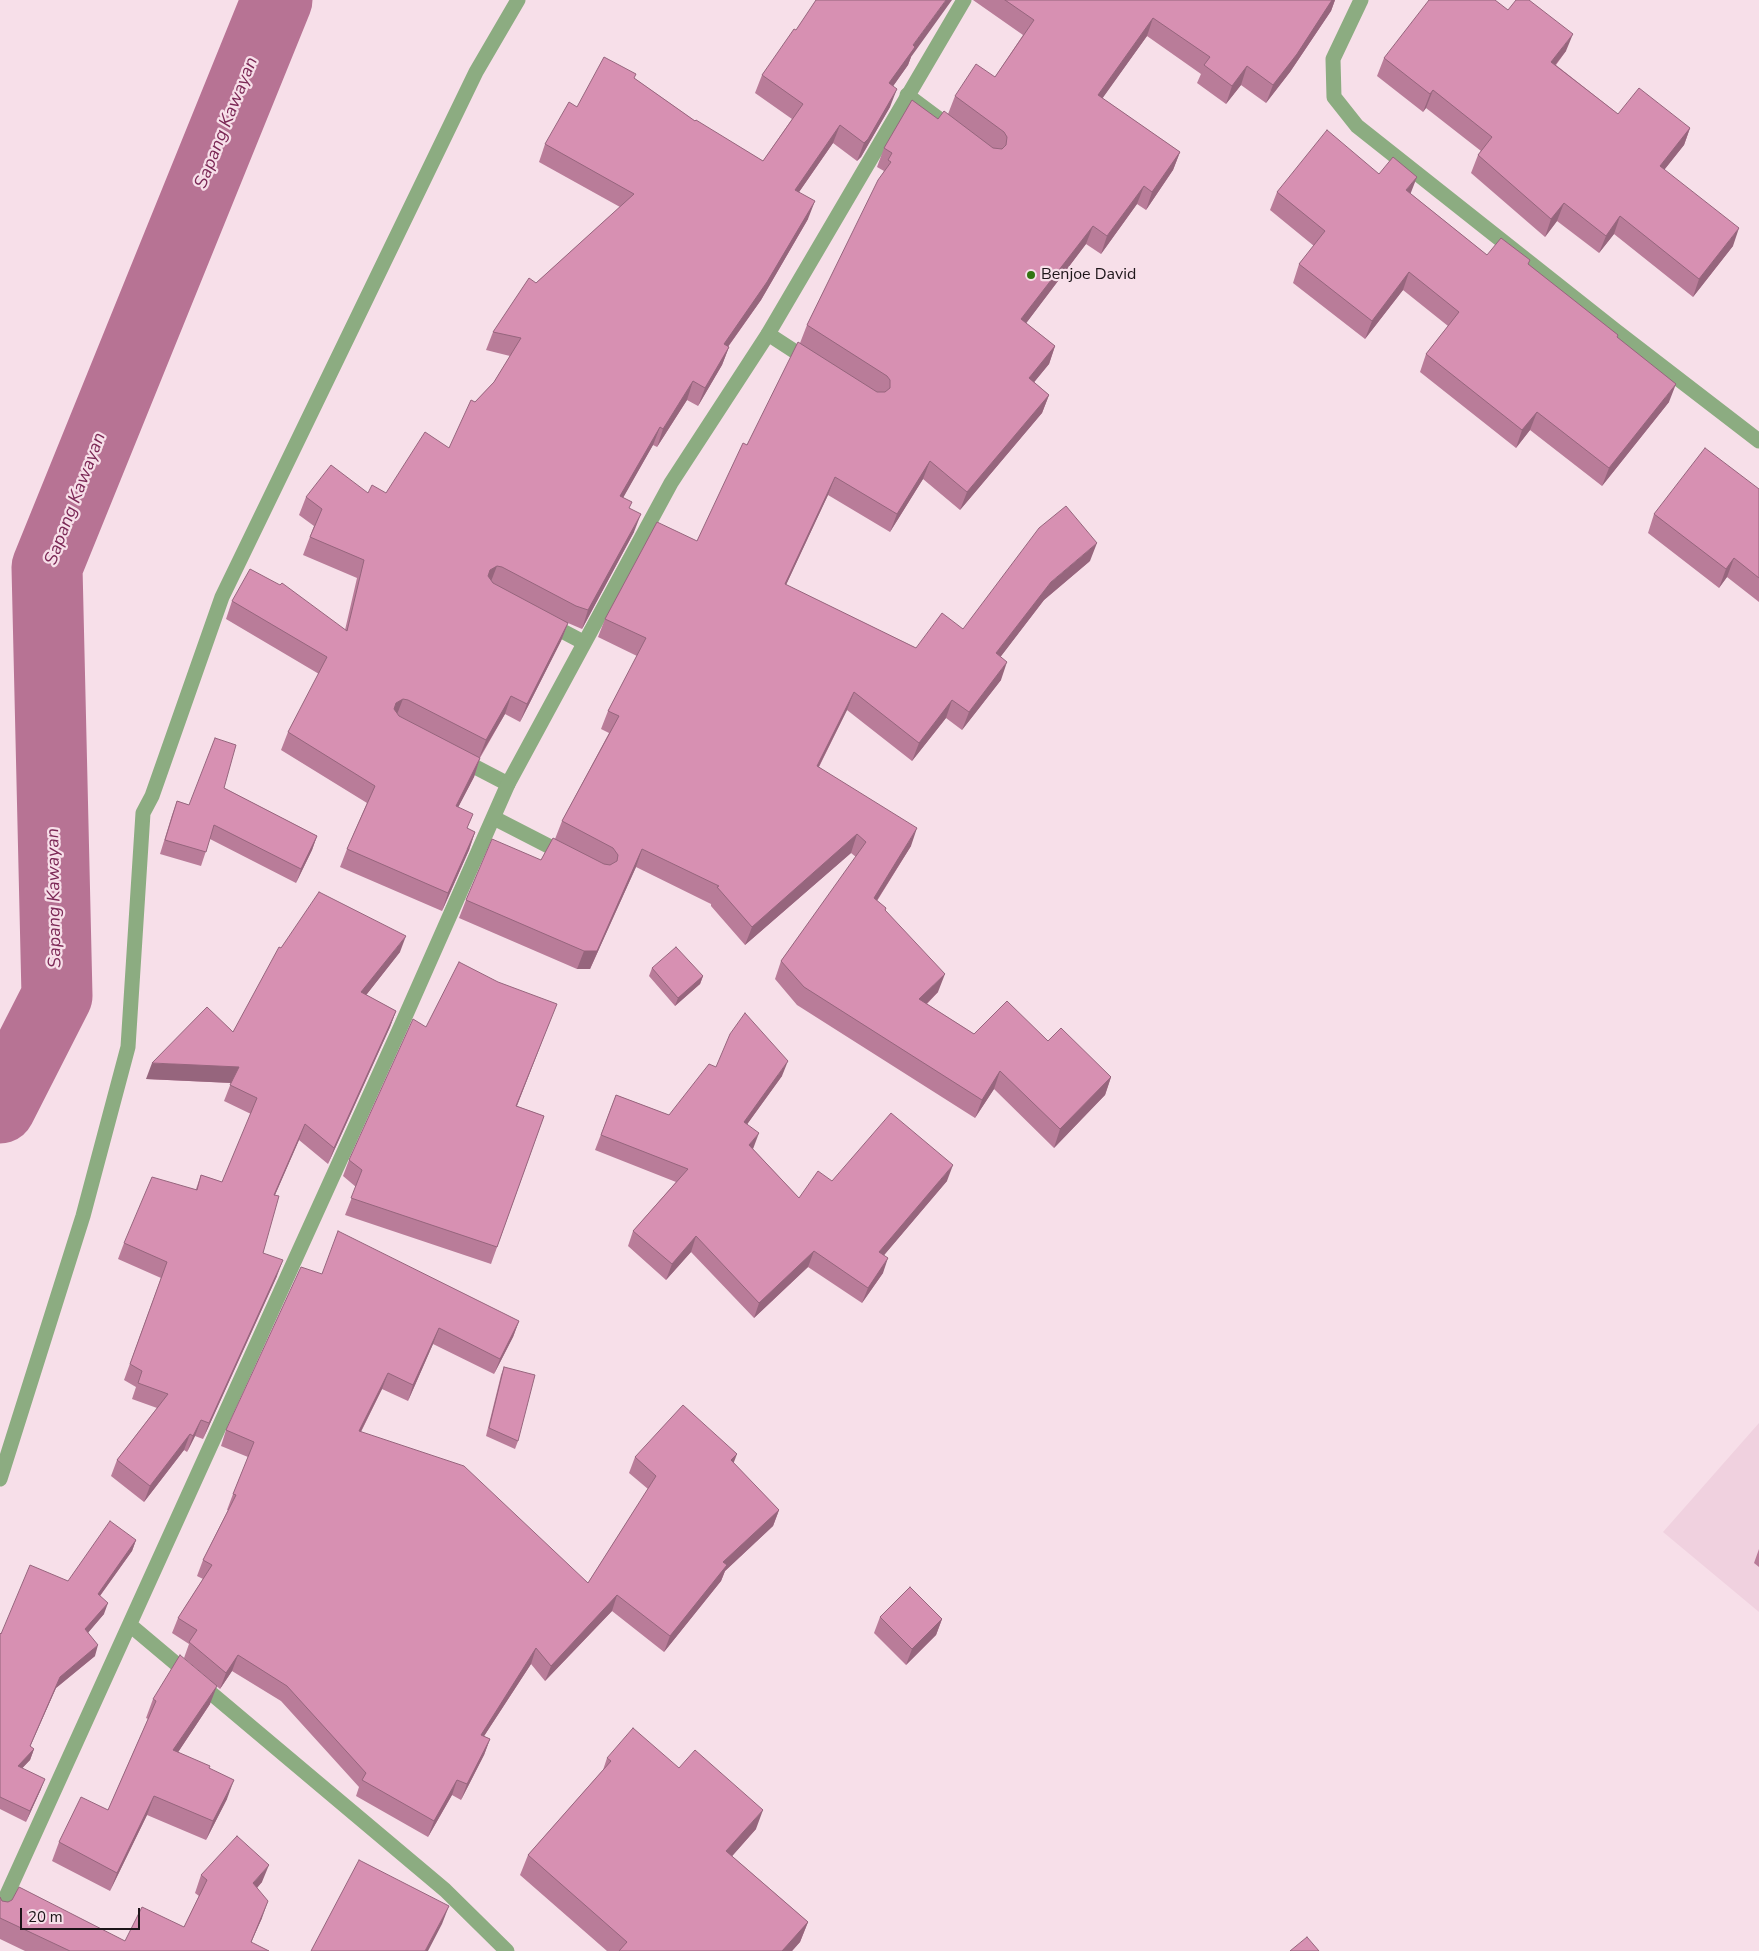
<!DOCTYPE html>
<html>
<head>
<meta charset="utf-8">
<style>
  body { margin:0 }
  #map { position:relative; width:1759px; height:1951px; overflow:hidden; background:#f7dfe9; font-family:"Nunito Sans",sans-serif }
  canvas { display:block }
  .scale { position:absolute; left:20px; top:1908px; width:120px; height:22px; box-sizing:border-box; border:2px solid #1d1519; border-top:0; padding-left:6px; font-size:15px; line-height:18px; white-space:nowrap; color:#1d1519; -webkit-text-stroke:4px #f7dfe9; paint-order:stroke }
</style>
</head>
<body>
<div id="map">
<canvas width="1759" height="1951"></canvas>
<div class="scale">20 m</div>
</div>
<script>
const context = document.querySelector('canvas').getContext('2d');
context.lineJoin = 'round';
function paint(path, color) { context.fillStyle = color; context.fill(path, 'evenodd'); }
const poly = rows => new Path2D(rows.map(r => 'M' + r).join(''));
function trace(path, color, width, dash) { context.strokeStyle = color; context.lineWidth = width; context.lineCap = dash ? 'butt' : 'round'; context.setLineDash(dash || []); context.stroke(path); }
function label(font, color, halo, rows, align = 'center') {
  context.font = font + ' "Nunito Sans",sans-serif'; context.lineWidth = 4.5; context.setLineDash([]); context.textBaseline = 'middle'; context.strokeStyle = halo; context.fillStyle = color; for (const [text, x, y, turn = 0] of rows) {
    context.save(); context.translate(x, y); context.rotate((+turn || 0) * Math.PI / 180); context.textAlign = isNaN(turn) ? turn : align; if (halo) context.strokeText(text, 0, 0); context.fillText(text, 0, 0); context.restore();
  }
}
const built = poly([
  [1759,1423,1759,1612,1663,1532]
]);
const river = poly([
  [0,1108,57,996,47,567,277,0]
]);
const service = poly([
  [907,95,954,130],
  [768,334,811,362],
  [547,623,583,642],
  [458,758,508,784],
  [494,818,566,855]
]);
const minor = poly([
  [1361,0,1333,59,1334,97,1357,126,1616,331,1759,441],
  [0,1479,83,1216,128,1047,143,813,152,796,222,597,476,72,518,0],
  [130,1625,445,1890,507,1951],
  [0,1910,401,1026,508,784,671,483,768,334,964,0]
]);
const wall = poly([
  [973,0,1335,0,1331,11,1290,72,1266,103,1241,85,1226,104,1197,83,1201,74,1147,36,1102,98,1180,152,1173,170,1146,210,1137,204,1101,254,1086,244,1026,323,1055,346,1049,364,1034,382,1049,395,1042,413,960,510,923,479,890,532,828,495,786,585,916,648,963,629,1090,561,1044,600,1000,657,1001,680,962,730,946,718,912,761,847,710,819,767,911,846,877,901,886,908,885,911,938,992,927,1004,974,1034,1048,1041,1111,1077,1105,1095,1054,1148,994,1089,975,1118,797,1005,775,979,781,961,856,857,851,853,745,945,711,906,711,904,636,867,590,969,577,969,459,918,466,900,541,860,555,839,562,821,609,733,601,729,608,711,637,656,598,637,605,619,697,541,800,343,807,325,884,171,877,167,884,148,948,114,955,96,995,77,1023,35],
  [1508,10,1566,51,1556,65,1618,114,1690,128,1684,145,1664,170,1733,246,1693,297,1614,234,1599,253,1557,221,1545,237,1471,173,1478,155,1481,151,1426,108,1423,112,1377,76,1384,58],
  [796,30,911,57,908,65,893,86,890,107,861,157,857,161,833,143,799,192,808,219,761,300,728,347,729,347,722,365,698,406,687,400,657,447,653,445,623,497,629,508,634,532,582,629,568,623,561,641,520,722,505,714,480,758,474,777,458,807,468,829,475,832,469,850,442,911,340,867,347,849,367,803,281,750,288,732,319,674,226,619,232,601,345,630,357,578,303,555,314,526,299,515,306,497,368,493,386,493,449,448,475,402,494,382,510,356,486,350,493,332,536,283,620,207,539,162,545,144,577,107,634,78,695,121,763,161,792,119,755,93,762,75],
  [1277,192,1411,194,1487,255,1529,265,1618,335,1617,338,1669,402,1602,486,1530,430,1516,448,1420,372,1426,354,1448,326,1403,290,1365,339,1293,283,1299,264,1314,246,1270,210],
  [1759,489,1759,602,1727,577,1719,588,1648,533,1654,514],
  [224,788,317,836,312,850,296,883,210,839,201,866,160,854,172,815,177,801,189,805],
  [281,948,400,952,366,995,396,1011,390,1027,328,1164,299,1140,275,1195,263,1253,277,1276,203,1439,195,1436,187,1452,184,1450,144,1502,111,1476,117,1460,157,1408,132,1399,136,1387,124,1380,161,1278,118,1259,124,1243,196,1189,201,1175,222,1182,251,1114,224,1101,231,1083,146,1079,233,1032],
  [652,968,703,976,700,984,675,1006,649,976],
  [550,1021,517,1106,544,1116,491,1264,345,1215,356,1187,343,1176,349,1160,426,1027],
  [716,1067,782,1076,747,1124,753,1149,799,1198,832,1181,947,1181,884,1255,883,1273,862,1303,808,1267,754,1318,691,1252,666,1280,628,1246,633,1231,676,1182,595,1150,616,1095,669,1115],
  [322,1274,519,1321,513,1337,494,1374,433,1344,408,1401,382,1389,361,1432,588,1583,648,1489,629,1473,635,1457,733,1463,779,1510,773,1526,725,1571,721,1581,664,1652,612,1611,545,1681,531,1664,484,1736,490,1739,484,1755,461,1800,452,1795,428,1837,356,1796,359,1787,281,1701,232,1671,220,1689,184,1658,189,1644,172,1633,178,1618,203,1579,197,1576,203,1560,228,1510,227,1510,233,1494,248,1457,221,1446,226,1430],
  [504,1367,518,1441,515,1449,486,1436,501,1375],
  [136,1540,132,1551,100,1596,104,1614,88,1632,95,1656,56,1688,30,1746,34,1749,30,1760,22,1768,41,1789,26,1822,0,1809,0,1633,1,1634,68,1581],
  [1759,1549,1759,1567,1754,1563],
  [880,1617,942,1619,936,1635,906,1665,874,1633],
  [153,1699,210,1704,178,1752,209,1768,227,1799,206,1840,147,1815,110,1891,52,1861,59,1842,108,1810,148,1719,146,1718],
  [607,1758,679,1768,756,1829,732,1856,808,1922,800,1942,792,1951,607,1951,520,1875,528,1855,603,1770],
  [201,1875,262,1882,257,1888,262,1918,251,1943,269,1951,25,1951,0,1939,0,1897,2,1901,125,1941,184,1927,199,1896,195,1893]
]);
const shadedWall = poly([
  [946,0,952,0,911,57,908,65,882,102,889,83,913,45],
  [1332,0,1335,0,1331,11,1290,72,1266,103,1273,85],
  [1153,18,1147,36,1092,113,1098,95],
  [1573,34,1566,51,1544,79,1551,62],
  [1247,66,1241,85,1226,104,1232,86],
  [897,89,890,107,861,157,857,161,864,143],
  [1433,90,1426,108,1423,112,1430,94],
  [840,125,833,143,788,208,795,190],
  [1690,128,1684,145,1653,184,1660,166],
  [1180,152,1173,170,1146,210,1152,192],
  [1417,177,1410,195,1406,190],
  [1144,186,1137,204,1101,254,1107,236],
  [815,201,808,219,761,300,717,362,724,344],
  [1564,203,1557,221,1545,237,1551,219],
  [1620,216,1614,234,1599,253,1606,236],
  [1093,226,1086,244,1015,338,1021,319],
  [1739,228,1733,246,1693,297,1699,279],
  [1409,272,1403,290,1365,339,1372,321],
  [1055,346,1049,364,1022,397,1029,378],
  [729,347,722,365,698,406,705,388],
  [693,381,687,400,657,447,663,429],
  [1676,384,1669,402,1602,486,1609,468],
  [1049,395,1042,413,960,510,967,492],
  [1537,412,1530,430,1516,448,1522,430],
  [660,427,653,445,614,514,620,496],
  [930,461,923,479,890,532,897,514],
  [835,477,828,495,778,602,785,584],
  [641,514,634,532,582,629,588,610],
  [1097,543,1090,561,1044,600,989,672,996,653,1051,582],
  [1734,558,1727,577,1719,588,1726,569],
  [497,566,490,584,483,588,490,570],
  [568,623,561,641,520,722,527,704],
  [1007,662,1001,680,962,730,969,712],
  [854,692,847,710,810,784,817,766],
  [511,696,505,714,479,758,486,740],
  [403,699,396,717,389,721,396,703],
  [952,700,946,718,912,761,919,743],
  [480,758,474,777,449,825,456,806],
  [917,828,911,846,867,916,874,898],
  [475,832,469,850,442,911,448,893],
  [857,834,851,853,745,945,752,927],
  [317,836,312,850,296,883,301,869],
  [642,849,636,867,590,969,577,969,584,951],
  [406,936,400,952,356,1008,361,992],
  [945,974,938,992,913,1017,919,999],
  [703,976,700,984,675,1006,678,998],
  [557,1004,550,1021,510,1123,516,1106],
  [396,1011,390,1027,328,1164,334,1148],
  [788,1061,782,1076,738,1137,744,1122],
  [152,1063,239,1067,233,1083,146,1079],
  [1000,1071,994,1089,975,1118,982,1100],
  [1111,1077,1105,1095,1054,1148,1060,1129],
  [305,1124,299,1140,268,1211,274,1195],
  [759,1133,753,1149,749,1145],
  [953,1165,947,1181,874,1267,879,1252],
  [696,1236,691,1252,666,1280,672,1264],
  [814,1251,808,1267,754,1318,759,1303],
  [888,1258,883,1273,862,1303,868,1288],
  [283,1260,277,1276,203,1439,209,1423],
  [519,1321,513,1337,494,1374,500,1359],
  [439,1328,433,1344,408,1401,413,1385],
  [388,1373,382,1389,353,1447,359,1431],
  [201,1420,195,1436,187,1452,193,1436],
  [190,1434,184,1450,144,1502,150,1486],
  [737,1454,731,1470,731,1460],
  [779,1510,773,1526,725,1571,721,1581,664,1652,670,1636,723,1562],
  [136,1540,132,1551,94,1604,98,1594],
  [617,1595,612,1611,545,1681,551,1666],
  [108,1603,104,1614,82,1640,85,1629],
  [942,1619,936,1635,906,1665,912,1649],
  [98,1645,95,1656,56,1688,26,1756,30,1746,60,1677],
  [536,1648,531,1664,475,1750,481,1735],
  [238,1655,232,1671,220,1689,226,1673],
  [217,1686,210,1704,167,1769,173,1750],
  [490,1739,484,1755,461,1800,467,1784],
  [34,1749,30,1760,14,1777,18,1766],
  [45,1779,41,1789,26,1822,30,1811],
  [234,1780,227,1799,206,1840,213,1821],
  [457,1780,452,1795,428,1837,434,1821],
  [154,1796,147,1815,110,1891,117,1873],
  [763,1810,756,1829,719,1871,726,1851],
  [269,1865,262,1882,246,1900,253,1883],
  [268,1901,262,1918,247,1951],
  [449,1906,442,1924,428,1951,425,1951],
  [808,1922,800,1942,792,1951,782,1951]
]);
const building = poly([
  [816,0,946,0,913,45,915,47,889,83,897,89,868,139,864,143,840,125,795,190,815,201,767,282,724,344,729,347,705,388,693,381,663,429,660,427,620,496,632,502,629,508,641,514,588,610,576,606,502,567,497,566,490,570,488,576,493,583,568,623,527,704,511,696,486,740,408,700,403,699,396,703,394,709,399,716,480,758,456,806,473,814,467,828,475,832,448,893,347,849,375,786,288,732,327,657,232,601,250,569,280,585,282,583,347,631,364,560,310,537,322,509,306,497,331,465,368,493,372,485,386,493,425,432,449,448,471,400,475,402,494,382,521,338,493,332,529,278,536,283,634,194,545,144,569,102,577,107,604,57,636,74,634,78,695,121,696,120,763,161,803,104,762,75,794,29,796,30,816,0],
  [1005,0,1332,0,1297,54,1273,85,1247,66,1232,86,1204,65,1210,57,1153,18,1098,95,1180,152,1152,192,1144,186,1107,236,1093,226,1021,319,1055,346,1029,378,1049,395,967,492,930,461,897,514,835,477,785,584,916,648,942,613,963,629,1039,528,1066,506,1097,543,1051,582,996,653,1007,662,969,712,952,700,919,743,854,692,817,766,917,828,874,898,886,908,885,910,945,974,919,999,974,1034,1007,1001,1048,1041,1061,1028,1111,1077,1060,1129,1000,1071,982,1100,804,987,781,961,866,842,857,834,752,927,717,887,719,886,642,849,597,951,584,951,466,900,492,839,541,860,553,838,604,864,610,865,617,861,618,855,613,848,562,821,619,716,608,711,646,638,605,619,657,522,697,541,743,443,747,445,798,342,877,392,885,392,890,388,890,380,887,376,807,325,878,180,891,162,888,160,892,153,884,148,912,100,938,119,944,111,993,148,1002,149,1006,145,1007,137,1004,132,955,96,976,64,995,77,1034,20,1005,0],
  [1429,0,1495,0,1508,10,1516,0,1529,0,1573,34,1551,62,1618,114,1639,88,1690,128,1660,166,1739,228,1699,279,1620,216,1606,236,1564,203,1551,219,1478,155,1492,137,1433,90,1430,94,1384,58,1429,0],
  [1327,130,1379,174,1393,157,1417,177,1406,190,1487,255,1501,238,1530,260,1528,264,1618,335,1617,337,1676,384,1609,468,1537,412,1522,430,1426,354,1459,312,1409,272,1372,321,1299,264,1325,231,1277,192,1327,130],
  [1705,448,1759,489,1759,578,1734,558,1726,569,1654,514,1705,448],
  [215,738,236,745,224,788,317,836,301,869,214,825,206,852,165,840,177,801,189,805,215,738],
  [319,892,406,936,361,992,396,1011,334,1148,305,1124,274,1195,279,1196,263,1253,283,1260,209,1423,201,1420,193,1436,190,1434,150,1486,117,1460,168,1394,138,1383,142,1371,130,1364,167,1262,124,1243,152,1177,197,1190,201,1175,222,1182,257,1098,230,1085,239,1067,152,1063,207,1007,233,1032,279,947,281,948,319,892],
  [676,947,703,976,678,998,652,968,676,947],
  [459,962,498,982,557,1004,516,1106,544,1116,497,1247,351,1198,362,1170,349,1160,413,1019,426,1027,459,962],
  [745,1013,788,1061,744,1122,759,1133,749,1145,799,1198,818,1171,832,1181,891,1113,953,1165,879,1252,888,1258,868,1288,814,1251,759,1303,696,1236,672,1264,633,1231,688,1169,601,1135,616,1095,669,1115,709,1064,716,1067,730,1034,745,1013],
  [338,1231,519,1321,500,1359,439,1328,413,1385,388,1373,359,1431,464,1466,588,1583,656,1476,635,1457,683,1405,737,1454,731,1460,779,1510,723,1562,727,1565,670,1636,617,1595,551,1666,536,1648,481,1735,490,1739,467,1784,457,1780,434,1821,362,1780,366,1773,287,1686,238,1655,226,1673,189,1642,197,1630,178,1618,212,1565,203,1560,236,1495,233,1494,254,1442,226,1430,301,1267,322,1274,338,1231],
  [504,1367,535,1375,518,1441,489,1428,504,1367],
  [110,1521,136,1540,98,1594,108,1603,85,1629,98,1645,60,1677,30,1746,34,1749,18,1766,45,1779,30,1811,0,1797,0,1633,1,1634,30,1565,68,1581,110,1521],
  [910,1587,942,1619,912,1649,880,1617,910,1587],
  [180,1655,217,1686,173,1750,210,1766,209,1768,234,1780,213,1821,154,1796,117,1873,59,1842,81,1797,108,1810,156,1701,153,1699,180,1655],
  [633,1728,679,1768,695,1750,763,1810,726,1851,808,1922,782,1951,619,1951,627,1942,528,1855,611,1761,607,1758,633,1728],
  [237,1836,269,1865,253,1883,268,1901,251,1942,269,1951,70,1951,0,1918,0,1897,2,1901,8,1902,12,1900,19,1887,125,1941,142,1907,184,1927,207,1880,201,1875,237,1836],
  [359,1860,449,1906,425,1951,311,1951,359,1860],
  [1307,1937,1319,1951,1290,1951,1307,1937]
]);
const markers = [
  [1031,275,5,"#327513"]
];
const poiNames = [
  ["Benjoe David",1041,275]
];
const waterNames = [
  ["Sapang Kawayan",227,123,-68],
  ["Sapang Kawayan",76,499,-69],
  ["Sapang Kawayan",55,898,-91]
];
paint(built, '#f0d1df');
trace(river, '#b77394', 71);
trace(service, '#8cac81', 15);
trace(minor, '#8cac81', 15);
paint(wall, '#b97c99');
paint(shadedWall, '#96657d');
paint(building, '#d790b2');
trace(building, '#96657d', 1);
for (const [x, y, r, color] of markers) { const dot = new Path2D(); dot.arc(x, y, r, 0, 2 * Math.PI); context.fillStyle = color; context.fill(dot); trace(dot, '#f7dfe9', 2); }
label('16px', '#1d1519', '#f7dfe9', poiNames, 'left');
label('italic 18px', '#7b2755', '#f7dfe9', waterNames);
</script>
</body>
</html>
